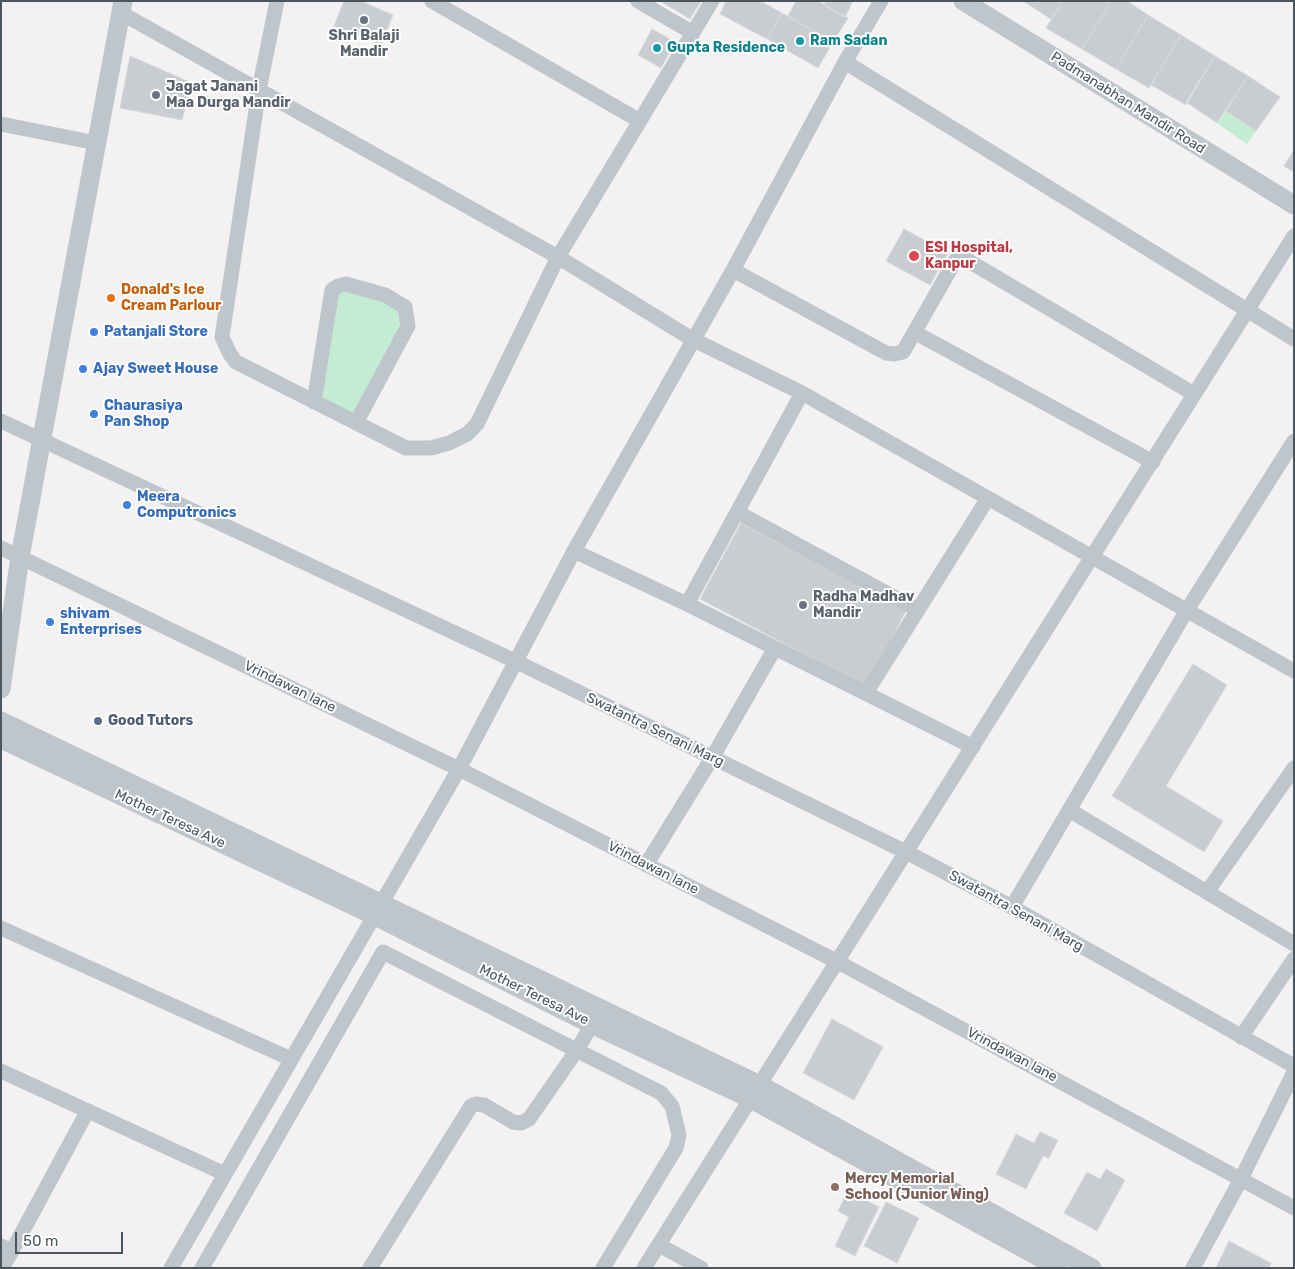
<!DOCTYPE html>
<html>
<head>
<meta charset="utf-8">
<style>
  body { margin:0 }
  #map { position:relative; width:1295px; height:1269px; overflow:hidden; background:#f3f1f1; font-family:Rubik,sans-serif }
  canvas { display:block }
  .frame { position:absolute; inset:0; border:2px solid #4a555d; pointer-events:none }
  .scale { position:absolute; left:15px; top:1232px; width:108px; height:22px; box-sizing:border-box; border:2px solid #4a555d; border-top:0; padding-left:6px; font-size:15px; line-height:18px; white-space:nowrap; color:#4a555d; -webkit-text-stroke:4px #fff; paint-order:stroke }
</style>
</head>
<body>
<div id="map">
<canvas width="1295" height="1269"></canvas>
<div class="frame"></div>
<div class="scale">50 m</div>
</div>
<script>
const context = document.querySelector('canvas').getContext('2d');
context.lineJoin = 'round';
function paint(path, color) { context.fillStyle = color; context.fill(path, 'evenodd'); }
const poly = rows => new Path2D(rows.map(r => 'M' + r).join(''));
function trace(path, color, width, dash) { context.strokeStyle = color; context.lineWidth = width; context.lineCap = dash ? 'butt' : 'round'; context.setLineDash(dash || []); context.stroke(path); }
function label(font, color, halo, rows, align = 'center') {
  context.font = font + ' Rubik,sans-serif'; context.lineWidth = 4; context.setLineDash([]); context.textBaseline = 'middle'; context.strokeStyle = halo; context.fillStyle = color; for (const [text, x, y, turn = 0] of rows) {
    context.save(); context.translate(x, y); context.rotate((+turn || 0) * Math.PI / 180); context.textAlign = isNaN(turn) ? turn : align; if (halo) context.strokeText(text, 0, 0); context.fillText(text, 0, 0); context.restore();
  }
}
const green = poly([
  [1226,111,1256,131,1247,144,1217,123],
  [338,288,399,307,405,326,355,419,316,400]
]);
const building = poly([
  [344,1,361,1,393,15,381,45,334,26,344,1],
  [660,1,701,1,690,19,660,1],
  [726,1,760,1,782,13,767,39,720,14,726,1],
  [796,1,818,1,848,18,833,42,788,16,796,1],
  [826,1,853,1,845,17,824,5,826,1],
  [1023,1,1063,1,1051,19,1023,1],
  [1063,1,1111,1,1082,49,1046,28,1063,1],
  [1111,1,1127,1,1148,15,1116,69,1082,49,1111,1],
  [782,13,833,42,818,68,767,39,782,13],
  [1148,15,1181,35,1149,88,1116,69,1148,15],
  [652,29,675,42,661,68,638,55,652,29],
  [1181,35,1215,56,1186,105,1151,85,1181,35],
  [130,56,192,83,182,120,120,108,130,56],
  [1215,56,1248,76,1217,123,1186,102,1215,56],
  [1248,76,1280,97,1256,131,1226,111,1248,76],
  [1294,150,1294,172,1284,166,1294,150],
  [904,229,948,253,930,285,886,261,904,229],
  [741,523,906,611,866,687,700,599,741,523],
  [1193,664,1227,685,1166,786,1223,821,1204,852,1112,796,1193,664],
  [832,1019,883,1047,854,1100,803,1073,832,1019],
  [1040,1132,1058,1140,1049,1158,1043,1156,1026,1189,996,1174,1016,1134,1034,1143,1040,1132],
  [1106,1169,1125,1180,1097,1231,1064,1213,1087,1172,1100,1179,1106,1169],
  [848,1191,879,1207,855,1256,835,1246,849,1217,838,1211,848,1191],
  [886,1202,919,1218,897,1263,864,1246,886,1202],
  [1229,1241,1271,1263,1269,1268,1216,1268,1229,1241]
]);
const minor = poly([
  [277,1,259,90,222,337,230,354,236,362,406,448,431,448,449,443,467,434,477,424,558,257,712,1],
  [432,1,640,121],
  [638,1,693,33],
  [121,13,558,257,692,339,802,393,1294,671],
  [845,62,1294,339],
  [1,124,97,143],
  [733,270,886,353,894,354,903,352,955,261,967,260,1194,394],
  [914,332,1153,462],
  [314,402,332,290,338,286,346,284,385,295,405,307,408,326,356,423],
  [1,421,515,661,906,852,1012,907,1294,1066],
  [737,512,918,610],
  [1,548,459,769,838,962,1294,1208],
  [574,551,687,604,973,747],
  [687,604,802,393],
  [866,693,988,498],
  [1069,810,1294,944],
  [646,865,712,758,775,648],
  [1207,892,1294,768],
  [1012,907,1187,610,1294,441],
  [1,928,291,1059],
  [1241,1037,1294,959],
  [1,1071,225,1174],
  [659,1245,701,1268],
  [1,1246,12,1251,87,1112],
  [2,1268,12,1251],
  [171,1268,459,769,574,551,733,270,845,62,881,1],
  [202,1268,383,952,661,1093,672,1106,679,1135,676,1148,603,1268],
  [370,1268,471,1106,476,1104,484,1105,513,1122,521,1123,529,1119,577,1050,597,1016],
  [644,1268,1294,236],
  [1193,1268,1241,1179,1294,1072]
]);
const tertiary = poly([
  [963,1,1294,205],
  [1,689,20,557,123,1],
  [1,721,760,1085,1092,1268],
  [1,739,375,916,593,1025,751,1099,1059,1268]
]);
const markers = [
  [364,20,5,"#6b7280"],
  [800,41,5,"#0f9aa8"],
  [657,48,5,"#0f9aa8"],
  [156,95,5,"#6b7280"],
  [914,256,6,"#e0444e"],
  [111,298,5,"#e8710a"],
  [94,332,5,"#3f7fe0"],
  [83,369,5,"#3f7fe0"],
  [94,414,5,"#3f7fe0"],
  [127,505,5,"#3f7fe0"],
  [803,605,5,"#6b7280"],
  [50,622,5,"#3f7fe0"],
  [98,721,5,"#5c6f8a"],
  [835,1187,5,"#8d6e63"]
];
const worshipNames = [
  ["Shri Balaji",364,36,"center"],
  ["Mandir",364,52,"center"],
  ["Jagat Janani",166,87],
  ["Maa Durga Mandir",166,103],
  ["Radha Madhav",813,597],
  ["Mandir",813,613]
];
const cultureNames = [
  ["Ram Sadan",810,41],
  ["Gupta Residence",667,48]
];
const streetNames = [
  ["Padmanabhan Mandir Road",1128,103,32],
  ["Vrindawan lane",290,687,26],
  ["Swatantra Senani Marg",655,730,26],
  ["Mother Teresa Ave",170,819,25],
  ["Vrindawan lane",653,868,27],
  ["Swatantra Senani Marg",1016,911,29],
  ["Mother Teresa Ave",534,995,26],
  ["Vrindawan lane",1012,1055,28]
];
const healthNames = [
  ["ESI Hospital,",925,248],
  ["Kanpur",925,264]
];
const foodNames = [
  ["Donald's Ice",121,290],
  ["Cream Parlour",121,306]
];
const shopNames = [
  ["Patanjali Store",104,332],
  ["Ajay Sweet House",93,369],
  ["Chaurasiya",104,406],
  ["Pan Shop",104,422],
  ["Meera",137,497],
  ["Computronics",137,513],
  ["shivam",60,614],
  ["Enterprises",60,630]
];
const serviceNames = [
  ["Good Tutors",108,721]
];
const educationNames = [
  ["Mercy Memorial",845,1179],
  ["School (Junior Wing)",845,1195]
];
paint(green, '#c4ecd2');
paint(building, '#c9ccd0');
trace(building, '#d6d8dc', 1);
trace(minor, '#bec6cc', 15);
trace(tertiary, '#bec6cc', 19);
for (const [x, y, r, color] of markers) { const dot = new Path2D(); dot.arc(x, y, r, 0, 2 * Math.PI); context.fillStyle = color; context.fill(dot); trace(dot, '#fff', 2); }
label('bold 14px', '#5b616d', '#fff', worshipNames, 'left');
label('bold 14px', '#0d838f', '#fff', cultureNames, 'left');
label('14px', '#4a555d', '#fff', streetNames);
label('bold 14px', '#be3a42', '#fff', healthNames, 'left');
label('bold 14px', '#c56008', '#fff', foodNames, 'left');
label('bold 14px', '#366cbe', '#fff', shopNames, 'left');
label('bold 14px', '#4e5e75', '#fff', serviceNames, 'left');
label('bold 14px', '#785e54', '#fff', educationNames, 'left');
</script>
</body>
</html>
